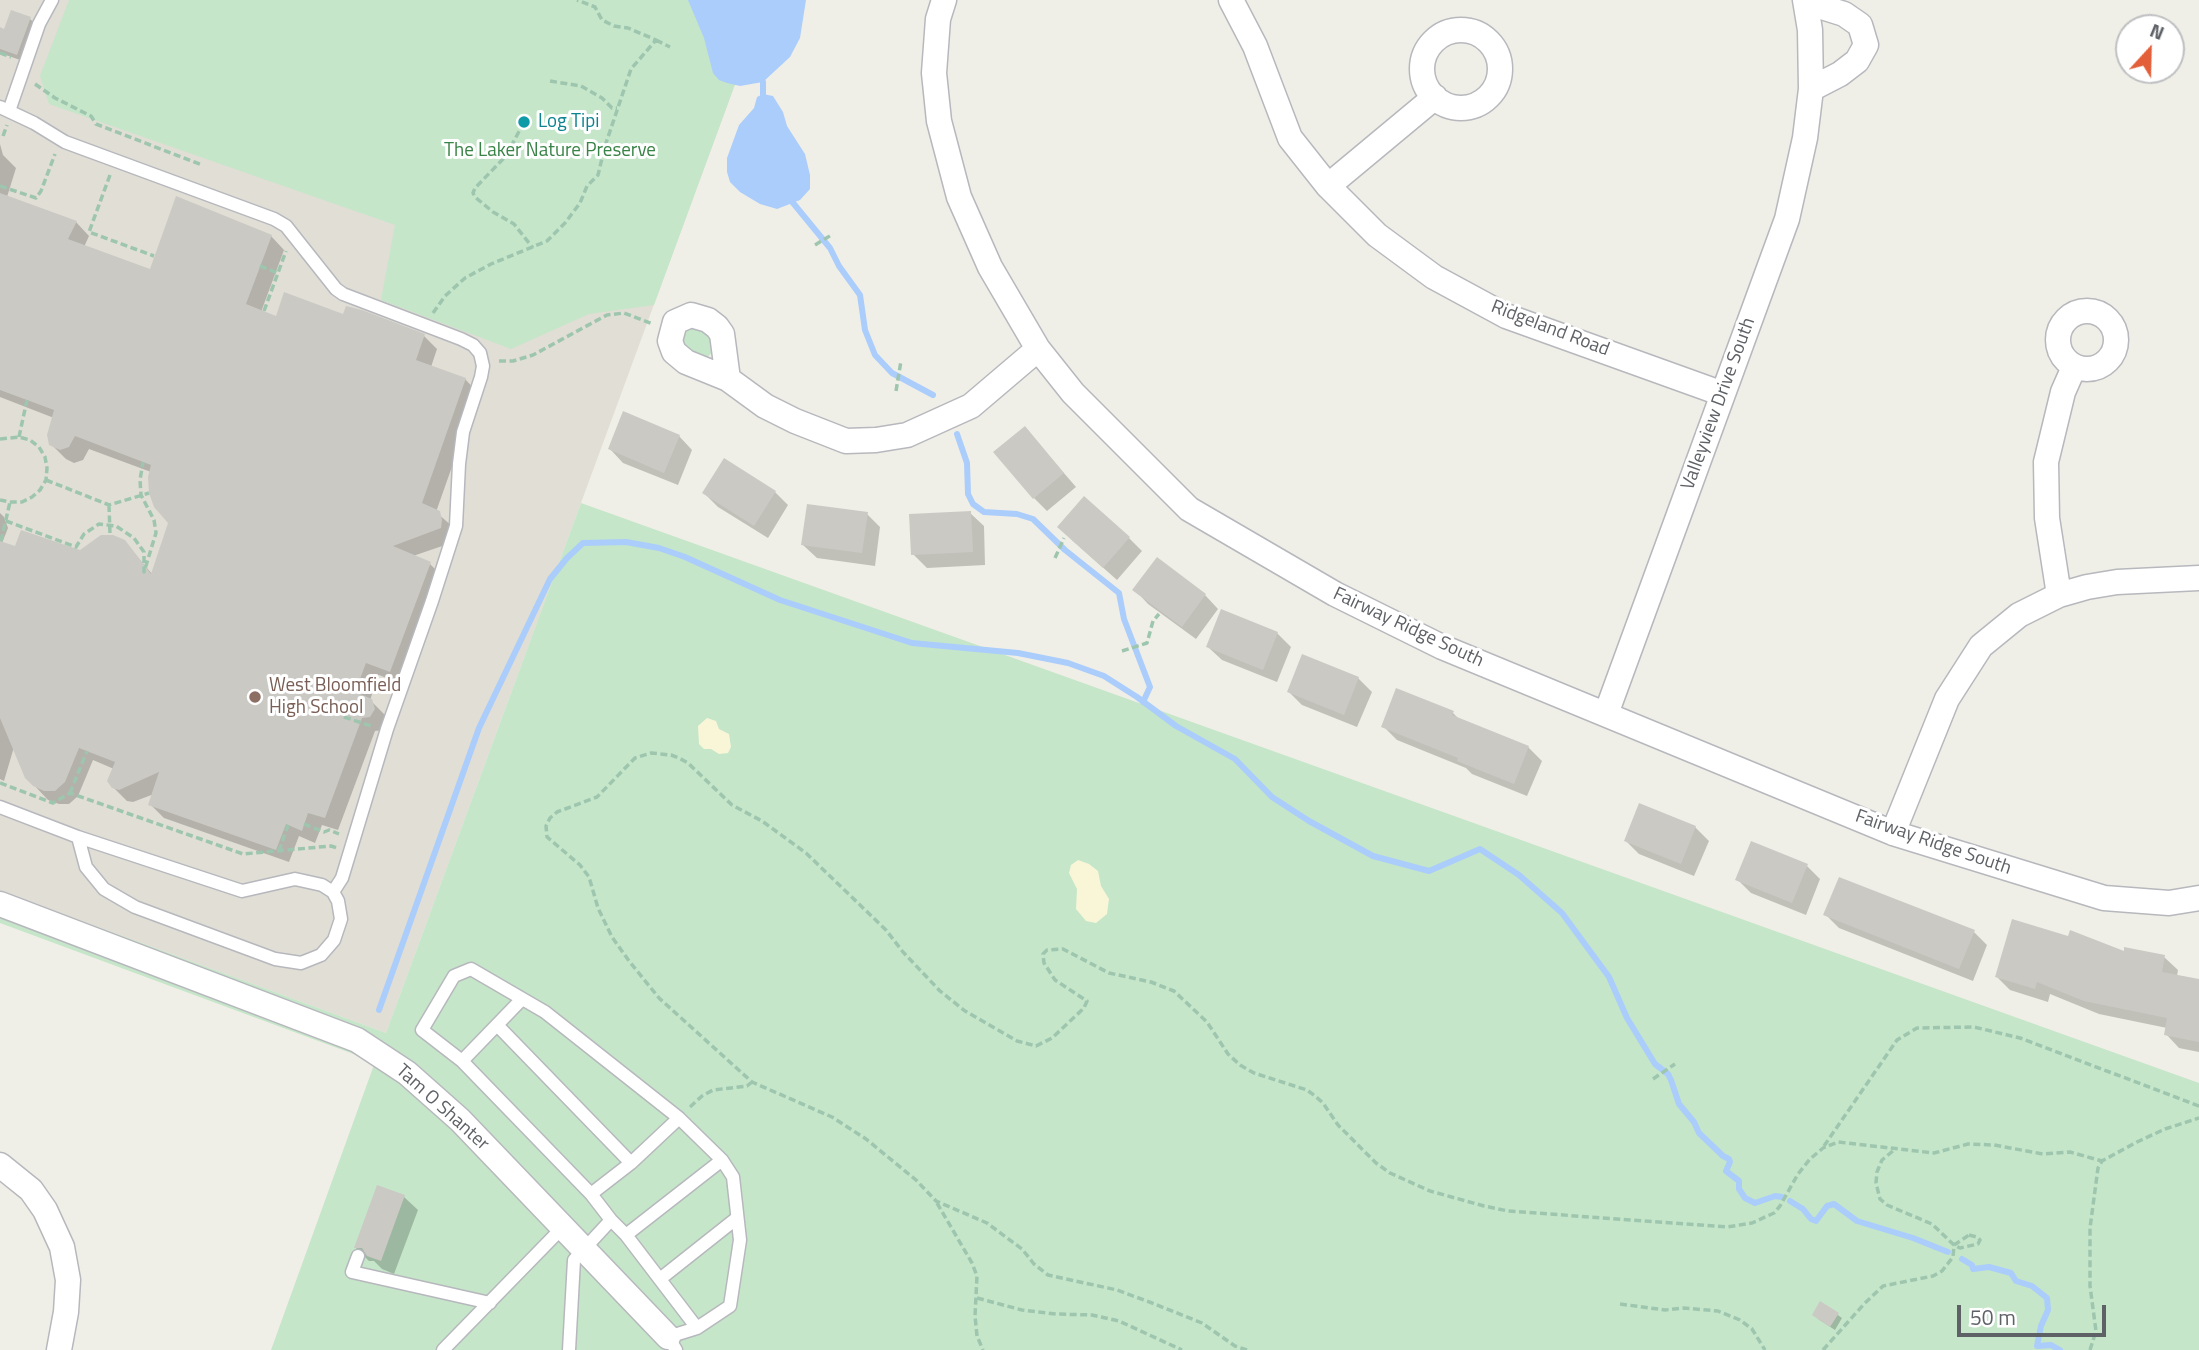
<!DOCTYPE html>
<html>
<head>
<meta charset="utf-8">
<style>
  body { margin:0 }
  #map { position:relative; width:2199px; height:1350px; overflow:hidden; background:#f0efe7; font-family:"Titillium Web",sans-serif }
  canvas { display:block }
  .north { position:absolute; left:2115px; top:14px; width:70px; height:70px; box-sizing:border-box; background:#fff; border:2px solid #bfc0c2; border-radius:50%; rotate:22deg; font-size:19px; font-weight:700; line-height:28px; text-align:center; color:#5e6166 }
  .north::after { content:''; display:block; margin:auto; width:24px; height:32px; background:#e25f3a; clip-path:polygon(50% 0,100% 100%,50% 72%,0 100%) }
  .scale { position:absolute; left:1957px; top:1305px; width:149px; height:32px; box-sizing:border-box; border:4px solid #5e6166; border-top:0; padding-left:9px; font-size:21px; line-height:24px; white-space:nowrap; color:#5e6166; -webkit-text-stroke:5px #fff; paint-order:stroke }
</style>
</head>
<body>
<div id="map">
<canvas width="2199" height="1350"></canvas>
<div class="north">N</div>
<div class="scale">50 m</div>
</div>
<script>
const context = document.querySelector('canvas').getContext('2d');
context.lineJoin = 'round';
function paint(path, color) { context.fillStyle = color; context.fill(path, 'evenodd'); }
const poly = rows => new Path2D(rows.map(r => 'M' + r).join(''));
function trace(path, color, width, dash) { context.strokeStyle = color; context.lineWidth = width; context.lineCap = dash ? 'butt' : 'round'; context.setLineDash(dash || []); context.stroke(path); }
function label(font, color, halo, rows, align = 'center') {
  context.font = font + ' "Titillium Web",sans-serif'; context.lineWidth = 6; context.setLineDash([]); context.textBaseline = 'middle'; context.strokeStyle = halo; context.fillStyle = color; for (const [text, x, y, turn = 0] of rows) {
    context.save(); context.translate(x, y); context.rotate((+turn || 0) * Math.PI / 180); context.textAlign = isNaN(turn) ? turn : align; if (halo) context.strokeText(text, 0, 0); context.fillText(text, 0, 0); context.restore();
  }
}
const education = poly([
  [0,0,766,0,386,1033,0,891]
]);
const green = poly([
  [69,0,766,0,654,305,589,314,511,349,381,300,395,225,49,104,40,76],
  [692,326,709,328,715,349,707,358,690,357,682,338,684,333],
  [581,503,2199,1083,2199,1350,271,1350,375,1062,0,923,0,891,386,1033]
]);
const sand = poly([
  [707,718,716,721,719,729,729,734,731,747,728,753,719,754,711,749,704,749,699,744,698,726],
  [1078,860,1089,864,1098,871,1101,886,1109,899,1107,914,1096,923,1086,921,1076,909,1077,889,1069,873,1071,865]
]);
const water = poly([
  [688,0,806,0,800,38,790,57,763,82,740,86,727,83,719,80,713,73,704,38],
  [763,94,773,96,783,112,787,126,805,154,810,175,810,189,800,200,777,209,760,204,740,192,730,182,727,172,727,158,739,125,754,108,757,97]
]);
const shadow = poly([
  [30,19,39,27,26,62,0,53,0,29,5,31],
  [0,144,3,155,16,168,7,197,76,222,89,236,84,247,151,271,271,236,284,250,261,312,277,318,344,316,424,336,437,349,431,367,465,379,478,393,436,512,453,527,454,542,413,556,430,564,443,577,404,685,379,675,370,700,385,715,387,723,383,730,375,731,338,830,322,825,315,843,299,836,289,862,164,818,150,804,154,794,133,802,127,801,113,787,114,769,93,760,78,796,69,804,59,804,48,800,34,785,14,747,4,781,0,779,0,513,4,517,8,528,2,543,14,555,80,552,124,541,152,574,170,522,151,472,89,449,83,460,74,463,66,459,53,446,54,418,0,397],
  [1025,428,1076,487,1047,511,1034,498],
  [679,436,692,450,678,485,623,463,610,449],
  [775,492,788,505,768,538,718,507,704,493],
  [970,513,984,526,985,565,927,568,913,554],
  [867,514,880,527,875,566,817,558,803,545],
  [1129,538,1142,551,1117,580,1072,540],
  [1157,560,1205,595,1218,609,1196,639,1148,604,1135,590],
  [1222,611,1277,633,1291,647,1277,682,1222,660,1208,647],
  [1358,678,1372,692,1357,727,1302,705,1289,692],
  [1453,713,1459,719,1528,747,1542,761,1527,796,1472,774,1466,768,1397,740,1383,726],
  [1695,827,1709,841,1694,876,1639,854,1626,841],
  [1807,866,1820,879,1806,915,1751,893,1737,879],
  [1825,914,1974,932,1987,945,1973,981,1839,928],
  [2125,953,2164,957,2178,970,2177,976,2199,981,2199,1052,2179,1048,2166,1034,2167,1028,2099,1014,2050,994,2048,1002,2010,990,1997,977],
  [378,1188,404,1197,418,1210,394,1274,382,1269,374,1261,369,1261,356,1248],
  [1821,1303,1842,1318,1835,1330,1818,1319]
]);
const stream = poly([
  [763,82,763,101],
  [789,198,830,248,839,266,860,295,865,330,875,355,892,373,933,395],
  [957,434,967,463,968,494,973,504,984,512,1017,514,1033,519,1065,550,1119,593,1124,619,1150,687,1143,702],
  [379,1010,479,728,550,579,567,558,583,543,626,542,659,548,685,557,780,600,912,643,1018,653,1068,663,1104,676,1137,697,1176,726,1235,759,1272,797,1309,821,1373,856,1429,871,1480,849,1519,875,1562,913,1609,977,1627,1018,1655,1064,1668,1074,1671,1080,1679,1104,1694,1122,1699,1133,1723,1156,1729,1159,1730,1162,1726,1171,1739,1181,1739,1189,1745,1198,1755,1203,1775,1196,1782,1197],
  [1790,1201,1803,1209,1811,1219,1816,1221,1827,1206,1834,1204,1857,1221,1913,1238,1948,1252],
  [1962,1259,1972,1265,1973,1269,1989,1267,2011,1273,2016,1281,2032,1286,2047,1298,2048,1310,2041,1326,2037,1346,2051,1345,2060,1350]
]);
const building = poly([
  [11,10,31,17,17,55,0,49,0,27,4,29],
  [0,193,77,221,68,239,150,269,176,196,272,235,246,304,276,316,284,292,343,314,346,306,362,310,425,334,416,360,466,378,422,503,440,511,442,520,441,528,393,546,431,562,390,672,366,663,355,692,372,699,375,709,370,717,362,718,325,818,308,813,302,831,286,824,276,850,148,805,159,772,119,790,112,788,107,781,115,762,79,748,65,782,55,791,44,791,33,786,25,778,0,718,0,541,15,546,21,530,80,550,101,535,113,535,125,540,151,574,168,523,154,507,149,493,148,477,151,465,75,436,69,447,60,450,49,445,47,435,54,410,0,390],
  [623,411,680,435,664,473,608,449],
  [1025,426,1064,473,1033,499,993,452],
  [724,458,776,491,754,526,702,493],
  [1084,496,1130,537,1103,568,1057,527],
  [807,504,868,512,862,553,801,545],
  [971,511,973,552,911,555,909,514],
  [1157,557,1206,594,1182,627,1132,590],
  [1221,609,1278,632,1263,670,1206,647],
  [1302,654,1359,677,1344,715,1287,692],
  [1396,688,1454,711,1452,715,1529,746,1514,784,1457,761,1458,758,1381,727],
  [1639,803,1696,826,1681,864,1624,841],
  [1751,841,1808,864,1792,903,1735,880],
  [1839,877,1975,930,1959,969,1823,915],
  [2012,919,2068,936,2070,930,2124,951,2124,947,2165,955,2162,972,2199,979,2199,1042,2164,1035,2167,1018,2084,1001,2037,982,2035,989,1995,977],
  [377,1185,405,1195,381,1261,367,1256,362,1248,354,1248],
  [1820,1301,1839,1313,1830,1327,1812,1315]
]);
const path = poly([
  [656,40,670,47],
  [0,53,11,57],
  [550,81,581,86,602,98,612,108,617,108],
  [35,84,55,98,91,116,96,124,202,165],
  [524,122,506,156,475,188,473,193,475,197,493,212,514,224,533,248],
  [3,136,7,125],
  [110,175,89,232,154,256],
  [0,186,36,198,41,191,55,154],
  [815,245,833,234],
  [260,266,278,273],
  [264,311,286,251],
  [433,313,445,296,465,278,491,264,547,241,565,223,580,203,587,186,598,175,605,146,631,69,656,40,628,28,614,26,602,20,595,7,577,0],
  [499,361,513,361,533,355,607,315,624,313,653,324],
  [896,391,901,361],
  [19,437,27,400],
  [0,439,19,437,30,440,39,447,45,457,47,468,46,480,40,490,32,497,22,502,10,502,0,500],
  [46,480,109,505,149,493],
  [109,505,110,535],
  [6,521,76,547,84,534,99,524,116,526,134,538,144,552,144,572,156,533,154,520,141,495,140,480,143,462],
  [1,541,10,502],
  [1055,558,1064,538],
  [1122,651,1147,643,1153,621,1159,614],
  [344,717,371,726],
  [0,783,53,803,70,793,243,854,331,846,337,848],
  [70,793,87,751],
  [304,824,324,832,329,830,339,834],
  [279,851,288,825],
  [1653,1079,1675,1064],
  [690,1107,702,1096,713,1090,747,1086,752,1082],
  [1824,1146,1897,1040,1917,1028,1974,1027,2020,1038,2199,1106],
  [937,1203,972,1263,977,1276,975,1316,977,1336,983,1350],
  [1969,1235,1977,1237,1980,1240,1978,1244,1960,1248,1954,1245,1969,1235],
  [977,1298,1022,1310,1056,1314,1092,1315,1119,1321,1182,1350],
  [1620,1304,1665,1310,1684,1308,1718,1311,1740,1320,1752,1329,1765,1350],
  [1247,1350,1235,1346,1202,1323,1152,1303,1117,1290,1048,1275,1034,1264,1022,1249,987,1223,936,1201,916,1180,866,1139,832,1117,752,1082,659,998,629,961,612,937,598,908,589,877,580,865,547,837,546,826,550,818,557,812,597,797,635,758,651,753,671,755,679,758,688,763,732,805,762,821,806,853,886,930,903,952,940,991,965,1011,1005,1034,1017,1041,1036,1046,1052,1038,1084,1008,1087,1001,1055,980,1044,963,1043,954,1047,950,1063,949,1109,973,1151,982,1174,991,1207,1022,1228,1054,1240,1065,1254,1073,1307,1090,1315,1096,1323,1103,1338,1125,1376,1163,1390,1173,1430,1191,1484,1206,1508,1211,1727,1227,1752,1223,1774,1213,1780,1206,1798,1174,1810,1159,1823,1148,1838,1142,1934,1153,1968,1144,1994,1145,2043,1154,2070,1152,2102,1161],
  [1823,1350,1864,1304,1883,1286,1933,1276,1942,1271,1953,1257,1954,1245,1932,1224,1887,1205,1880,1199,1876,1183,1877,1172,1882,1160,1894,1150],
  [2090,1350,2096,1331,2090,1286,2090,1228,2098,1168,2102,1161,2137,1142,2165,1129,2199,1118]
]);
const lane = poly([
  [0,107,34,123,65,142,274,219,286,226,336,289,343,294,461,339,473,345,480,353,483,366,481,377,463,432,459,464,456,526,432,601,387,729,342,878,333,892],
  [9,111,39,24,52,0],
  [0,807,78,837,242,891,295,879,322,885,333,892,338,901,341,919,334,940,321,955,301,963,275,959,135,907,104,889,86,867,78,837],
  [497,1025,631,1163,679,1118],
  [462,1061,522,999],
  [591,1194,631,1163],
  [611,1220,591,1194,462,1061,422,1030,454,976,471,969,545,1012,679,1118,722,1160],
  [626,1235,697,1328],
  [358,1256,352,1272,490,1303],
  [660,1279,737,1218],
  [443,1350,563,1227],
  [569,1350,574,1260,611,1220,626,1235,722,1160,733,1177,740,1240,730,1306,697,1328,668,1337,676,1350]
]);
const street = poly([
  [944,0,938,19,934,73,939,121,959,197,990,267,1038,349,1073,393,1189,509,1335,594,1442,647,1893,833,2104,898,2169,903,2199,898],
  [1231,0,1255,46,1290,138,1328,186,1377,235,1434,277,1506,316,1723,394],
  [1806,2,1844,14,1860,25,1866,45,1857,61,1840,74,1811,89],
  '1422 69a39 39 0 1 1 78 0a39 39 0 1 1-78 0Z',
  [1328,186,1435,97],
  '2058 340a29 29 0 1 1 58 0a29 29 0 1 1-58 0Z',
  [728,379,722,334,717,327,708,320,691,315,675,322,670,341,674,352,686,362,728,379,765,406,795,421,846,441,876,440,907,435,971,406,1038,349],
  [2059,595,2047,518,2046,462,2063,392,2074,367],
  [1606,714,1787,219,1805,138,1811,89,1810,30,1805,0],
  [1893,833,1947,699,1981,646,2019,615,2059,595,2087,587,2117,582,2199,578],
  [0,904,357,1040,407,1073,460,1120,668,1337],
  [0,1165,31,1190,45,1210,62,1247,68,1280,66,1312,59,1350]
]);
const markers = [
  [524,122,7,"#0f9aa8"],
  [255,697,7,"#8d6e63"]
];
const cultureNames = [
  ["Log Tipi",538,122]
];
const parkNames = [
  ["The Laker Nature Preserve",550,151]
];
const streetNames = [
  ["Ridgeland Road",1550,329,21],
  ["Valleyview Drive South",1719,404,-70],
  ["Fairway Ridge South",1408,628,25],
  ["Fairway Ridge South",1933,843,19],
  ["Tam O Shanter",442,1108,42]
];
const educationNames = [
  ["West Bloomfield",269,686],
  ["High School",269,708]
];
paint(education, '#e0ded5');
paint(green, '#c5e6c9');
paint(sand, '#f9f6d8');
paint(water, '#abcdfb');
paint(shadow, '#0003');
trace(stream, '#abcdfb', 6);
paint(building, '#cbc9c4');
trace(lane, '#b7b8bd', 15);
trace(street, '#b7b8bd', 27);
trace(path, '#9ec6af', 3.5, [7, 3.5]);
trace(lane, '#fff', 12);
trace(street, '#fff', 24);
for (const [x, y, r, color] of markers) { const dot = new Path2D(); dot.arc(x, y, r, 0, 2 * Math.PI); context.fillStyle = color; context.fill(dot); trace(dot, '#fff', 2.5); }
label('19px', '#0d838f', '#fff', cultureNames, 'left');
label('19px', '#398346', '#fff', parkNames);
label('19px', '#5e6166', '#fff', streetNames);
label('19px', '#785e54', '#fff', educationNames, 'left');
</script>
</body>
</html>
